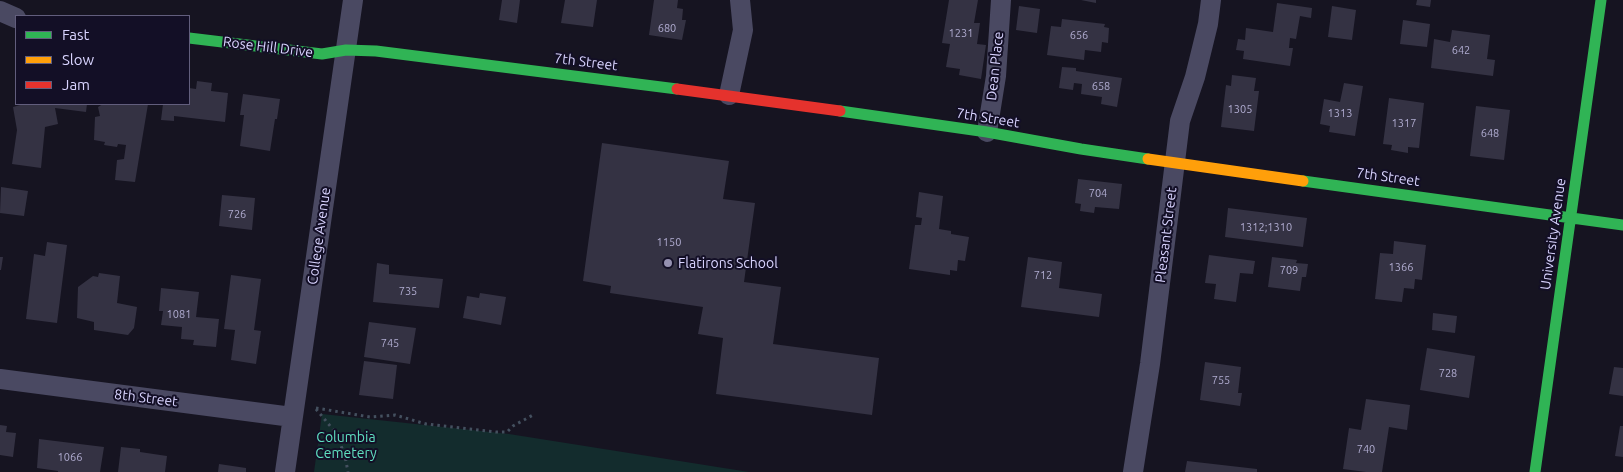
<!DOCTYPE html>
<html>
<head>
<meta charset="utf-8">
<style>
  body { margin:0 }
  #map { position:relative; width:1623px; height:472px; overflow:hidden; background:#161421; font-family:Ubuntu,sans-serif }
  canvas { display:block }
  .legend { position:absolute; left:15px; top:15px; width:175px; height:90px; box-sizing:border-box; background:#130f26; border:1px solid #625e7d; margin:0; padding:6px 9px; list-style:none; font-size:15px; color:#d9d4ff }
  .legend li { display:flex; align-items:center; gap:10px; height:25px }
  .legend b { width:25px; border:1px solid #625e7d }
</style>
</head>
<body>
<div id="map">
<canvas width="1623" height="472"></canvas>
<ul class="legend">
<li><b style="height:6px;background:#30b455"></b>Fast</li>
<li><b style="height:6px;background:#ff9f0a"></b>Slow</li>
<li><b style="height:6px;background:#e5322d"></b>Jam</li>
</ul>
</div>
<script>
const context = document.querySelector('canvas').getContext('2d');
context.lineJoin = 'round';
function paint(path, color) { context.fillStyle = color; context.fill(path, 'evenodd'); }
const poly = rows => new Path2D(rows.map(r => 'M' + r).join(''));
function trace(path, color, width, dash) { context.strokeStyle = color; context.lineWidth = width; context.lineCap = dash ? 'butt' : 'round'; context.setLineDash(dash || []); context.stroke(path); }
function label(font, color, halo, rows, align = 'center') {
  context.font = font + ' Ubuntu,sans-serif'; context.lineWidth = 4; context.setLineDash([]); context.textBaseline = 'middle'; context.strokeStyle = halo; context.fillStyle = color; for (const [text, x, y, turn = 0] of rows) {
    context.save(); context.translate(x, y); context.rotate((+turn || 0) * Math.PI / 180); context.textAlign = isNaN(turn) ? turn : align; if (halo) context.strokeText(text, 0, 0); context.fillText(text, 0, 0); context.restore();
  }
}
const green = poly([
  [322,414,509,434,749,472,314,472]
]);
const building = poly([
  [502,0,520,0,517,23,499,20],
  [565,0,597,0,593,27,561,23],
  [654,0,678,0,677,8,683,9,682,20,686,20,682,40,649,35],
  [949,0,978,0,974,23,980,23,977,44,986,45,981,79,959,75,960,69,946,67,950,44,942,43],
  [1081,0,1096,0,1096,3],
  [1417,0,1431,0,1430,7,1416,5],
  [1277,3,1312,8,1311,18,1300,16,1296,39,1290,38,1289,48,1293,48,1290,66,1243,59,1244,51,1236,50,1238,39,1245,40,1246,28,1273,32],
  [1019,6,1040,9,1037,33,1016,30],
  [1332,6,1356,10,1352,40,1328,37],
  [1062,19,1105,24,1104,27,1109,28,1108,43,1102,42,1101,52,1085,50,1084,60,1047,55,1051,26,1061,27],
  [1403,20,1430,24,1427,47,1400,44],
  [1452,30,1490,35,1487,59,1495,60,1493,76,1431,68,1434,39,1450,42],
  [1062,67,1076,68,1076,71,1122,78,1117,107,1101,104,1102,97,1081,94,1082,84,1074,83,1073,90,1059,88],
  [1232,75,1256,78,1254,91,1259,91,1254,131,1221,127,1226,85,1231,86],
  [197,81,212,83,211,91,228,93,225,122,174,116,174,121,161,120,163,104,189,104,189,88,196,89],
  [1344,83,1363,86,1355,136,1329,132,1330,126,1320,124,1324,99,1340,102],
  [243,94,280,99,277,119,275,119,270,151,240,146,244,115,240,115],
  [1389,98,1424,103,1419,148,1408,147,1408,153,1391,150,1392,145,1383,144],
  [24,104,87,104,86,112,55,108,58,124,45,127,41,168,12,164,17,130,13,107],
  [103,104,148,104,135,182,115,180,117,160,124,159,126,145,118,144,117,147,104,145,105,142,94,140,95,117,100,116,98,107],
  [1476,106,1510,110,1504,160,1470,156],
  [602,143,729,161,723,199,755,203,744,282,781,287,773,344,879,358,872,415,716,394,723,338,698,334,703,307,610,293,611,286,583,281],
  [1078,179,1122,184,1119,209,1095,207,1094,213,1080,211,1081,204,1075,203],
  [1,187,28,191,24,216,0,213],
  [919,192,943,196,939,229,951,231,951,234,969,237,965,261,958,260,957,271,950,270,950,275,909,269,915,225,921,225,922,218,916,217],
  [222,195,255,198,252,230,219,226],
  [1228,208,1307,218,1303,247,1225,237],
  [1394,241,1426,245,1422,280,1415,279,1414,289,1404,288,1402,302,1375,299,1380,253,1393,254],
  [47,242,67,245,57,323,26,319,34,254,45,256],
  [1209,255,1255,261,1253,274,1240,273,1236,302,1214,299,1216,284,1205,283],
  [0,257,3,257,1,270,0,270],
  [1028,257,1062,262,1059,288,1102,294,1099,317,1021,307],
  [1272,257,1297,260,1296,263,1308,264,1306,277,1302,277,1300,291,1268,287],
  [377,263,389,265,389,274,443,279,439,308,373,302],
  [99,273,120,276,117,303,137,307,134,328,128,335,94,330,94,322,77,318,78,287,93,276,98,277],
  [231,275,261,279,254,330,261,331,256,364,231,360,235,330,224,329],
  [161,288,199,292,196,317,219,319,216,347,193,345,194,340,181,339,182,327,161,325,163,311,159,311],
  [480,293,506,297,501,325,463,318,467,296,479,298],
  [1433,313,1457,316,1455,333,1432,330],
  [369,322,416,328,410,364,364,357],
  [1427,348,1475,356,1469,398,1420,390],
  [364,361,397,365,393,399,359,395],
  [1205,362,1241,367,1238,393,1242,393,1240,406,1200,400],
  [1614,367,1623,368,1623,396,1609,394],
  [1366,399,1410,405,1407,430,1389,427,1382,472,1366,472,1343,469,1349,428,1361,430],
  [0,425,7,426,6,432,16,433,13,457,0,455],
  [1620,426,1623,426,1623,457,1615,456],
  [39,439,104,447,100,472,58,472,58,471,37,468],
  [121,447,140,449,140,452,167,456,165,472,118,472],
  [1187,461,1257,469,1257,472,1185,472],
  [219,464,246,468,246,472,218,472]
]);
const path = poly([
  [316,408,370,417,395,415,426,424,496,432,507,432,513,426,533,415],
  [316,409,336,433,345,456,348,472]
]);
const street = poly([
  [0,11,16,18],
  [729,95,743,30,740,0],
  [987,132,996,76,1001,0],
  [0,379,292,417],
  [285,472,353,0],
  [1133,472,1150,364,1180,121,1195,77,1208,24,1211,0]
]);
const fast = poly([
  [189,38,322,54,346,50,376,51,677,89],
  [840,111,987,132,1081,149,1148,159],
  [1303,181,1623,225],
  [1535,472,1601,0]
]);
const slow = poly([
  [1148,159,1303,181]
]);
const jam = poly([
  [677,89,840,111]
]);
const markers = [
  [668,263,5,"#9591b1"]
];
const numberNames = [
  ["680",667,28],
  ["1231",961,33],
  ["656",1079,35],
  ["642",1461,50],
  ["658",1101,86],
  ["1305",1240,109],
  ["1313",1340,113],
  ["1317",1404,123],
  ["648",1490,133],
  ["704",1098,193],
  ["726",237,214],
  ["1312;1310",1266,227],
  ["1150",669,242],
  ["1366",1401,267],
  ["709",1289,270],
  ["712",1043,275],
  ["735",408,291],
  ["1081",179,314],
  ["745",390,343],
  ["728",1448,373],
  ["755",1221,380],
  ["740",1366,449],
  ["1066",70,457]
];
const streetNames = [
  ["Rose Hill Drive",268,47,7],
  ["7th Street",586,62,7],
  ["Dean Place",995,66,-84],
  ["7th Street",988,118,9],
  ["7th Street",1388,177,8],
  ["University Avenue",1553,234,-82],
  ["Pleasant Street",1166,235,-83],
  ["College Avenue",319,236,-82],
  ["8th Street",146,398,7]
];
const poiNames = [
  ["Flatirons School",678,263]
];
const parkNames = [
  ["Columbia",346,437],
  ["Cemetery",346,453]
];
paint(green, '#132c2d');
paint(building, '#343243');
trace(path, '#44505f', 3, [2.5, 4]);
trace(street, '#4a4962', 20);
trace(fast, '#30b455', 11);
trace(slow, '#ff9f0a', 11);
trace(jam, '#e5322d', 11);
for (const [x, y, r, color] of markers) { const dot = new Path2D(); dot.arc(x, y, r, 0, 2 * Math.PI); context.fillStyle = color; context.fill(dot); trace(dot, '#130f26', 2); }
label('11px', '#b0acd0', null, numberNames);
label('14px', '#d9d4ff', '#130f26', streetNames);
label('14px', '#d9d4ff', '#130f26', poiNames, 'left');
label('14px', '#5fe0c0', '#130f26', parkNames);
</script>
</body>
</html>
